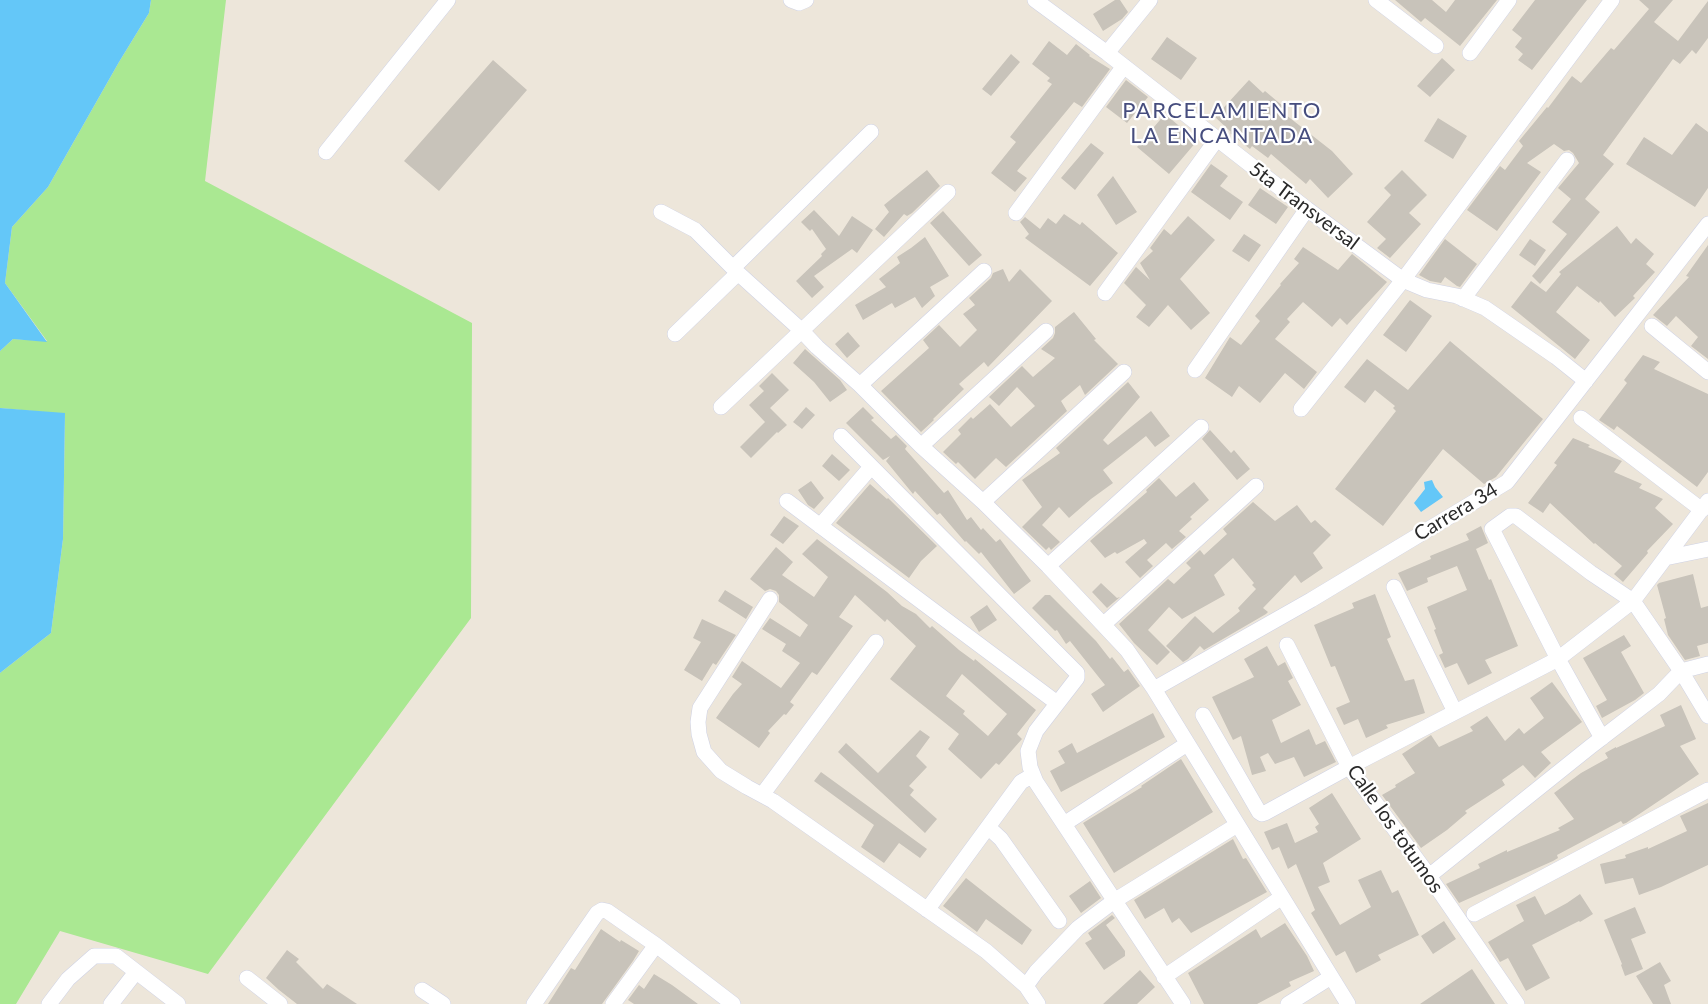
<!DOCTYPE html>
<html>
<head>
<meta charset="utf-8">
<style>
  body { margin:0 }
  canvas { display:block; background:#ede6da }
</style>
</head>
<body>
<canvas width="1708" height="1004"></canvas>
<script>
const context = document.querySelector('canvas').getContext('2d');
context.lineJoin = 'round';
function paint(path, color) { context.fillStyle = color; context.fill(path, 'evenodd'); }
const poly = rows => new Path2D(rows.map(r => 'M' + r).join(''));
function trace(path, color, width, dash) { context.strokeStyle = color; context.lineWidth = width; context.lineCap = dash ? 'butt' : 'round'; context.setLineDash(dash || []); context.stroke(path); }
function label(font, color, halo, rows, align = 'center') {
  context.font = font + ' Lato,sans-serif'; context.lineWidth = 4.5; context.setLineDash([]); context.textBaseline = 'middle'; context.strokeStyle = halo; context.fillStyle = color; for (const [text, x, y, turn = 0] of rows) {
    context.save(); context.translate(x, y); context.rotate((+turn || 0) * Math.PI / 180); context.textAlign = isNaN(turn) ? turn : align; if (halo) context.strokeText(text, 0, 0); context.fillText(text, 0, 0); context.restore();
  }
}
const green = poly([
  [151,0,226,0,205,181,472,323,471,618,208,974,60,931,16,1004,0,1004,0,673,51,633,63,539,65,414,0,408,0,351,13,339,47,341,5,283,12,227,48,187,119,62,149,13]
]);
const water = poly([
  [0,0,151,0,149,13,119,62,48,187,12,227,5,283,47,342,13,339,0,351],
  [0,408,65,413,63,539,51,633,0,673],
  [1432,480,1435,487,1443,497,1421,512,1414,503,1425,489,1424,482]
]);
const building = poly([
  [1115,0,1120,0,1128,12,1122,19,1103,31,1093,14],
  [1395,0,1432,0,1446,12,1455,0,1497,0,1460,46,1425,18,1421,22],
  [1535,0,1587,0,1532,70,1518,60,1523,54,1515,47,1522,38,1512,30],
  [1639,0,1673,0,1654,22,1678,41,1708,1,1708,38,1696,54,1692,50,1680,64,1673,59,1603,155,1614,164,1585,199,1600,212,1540,284,1532,276,1567,234,1552,222,1571,199,1558,188,1579,163,1573,153,1569,150,1564,151,1554,144,1527,163,1541,172,1497,231,1467,210,1500,166,1505,170,1523,146,1519,141,1547,107,1548,108,1572,76,1581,83,1611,48,1614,50,1649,9],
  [1167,37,1197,58,1181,80,1151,59],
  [1049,41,1067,55,1076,44,1090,55,1089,56,1110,69,1082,107,1074,102,1017,171,1027,178,1015,192,991,173,1016,142,1010,137,1052,84,1047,81,1050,78,1032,64],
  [1011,54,1020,62,991,96,982,89],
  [1442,58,1455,70,1430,97,1417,86],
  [493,60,527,90,439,191,404,161],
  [1126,80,1148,97,1127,123,1106,107],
  [1249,80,1263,93,1265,91,1284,107,1281,111,1332,151,1353,174,1328,198,1310,179,1306,184,1271,154,1268,158,1252,146,1250,149,1230,133,1231,132,1215,117],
  [1165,114,1197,141,1169,174,1137,147],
  [1438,118,1467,136,1453,159,1424,141],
  [1696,123,1708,132,1708,188,1695,207,1626,164,1644,137,1672,155],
  [1091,143,1104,153,1075,190,1061,178],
  [1211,164,1228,176,1220,186,1243,202,1230,220,1191,192],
  [927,170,940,186,912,213,907,216,904,214,884,237,875,229,889,212,884,205],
  [1402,170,1427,195,1409,213,1421,224,1390,258,1377,248,1386,239,1367,222,1391,195,1384,188],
  [1113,176,1137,212,1116,225,1097,195],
  [1260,188,1288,207,1276,224,1248,205],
  [814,210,839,236,852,216,873,230,857,253,852,249,814,276,824,287,812,298,796,281,822,256,821,254,826,249,812,229,810,231,801,222],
  [943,211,982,255,969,266,930,223],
  [1064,214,1080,225,1082,222,1118,253,1090,286,1025,238,1029,234,1020,222,1025,217,1040,229,1048,218,1056,224],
  [1188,216,1215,240,1180,279,1210,313,1191,330,1168,305,1149,327,1136,317,1146,305,1124,283,1136,267,1150,280,1140,263,1153,251,1150,248,1164,229,1171,235],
  [1617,226,1631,244,1636,238,1654,254,1646,264,1655,272,1633,296,1635,298,1615,317,1600,301,1599,303,1577,286,1556,312,1590,340,1575,359,1511,307,1531,281,1546,292,1561,274,1559,272],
  [1244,234,1261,245,1249,262,1232,251],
  [925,237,949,276,930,287,935,296,922,308,915,297,895,308,892,303,863,320,855,305,886,287,879,279,900,263,897,257,911,248],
  [1445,239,1477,264,1460,287,1457,286,1445,277,1441,283,1430,281,1419,275],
  [1530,239,1546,250,1535,266,1519,255],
  [1708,245,1708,359,1691,346,1698,337,1676,316,1667,326,1653,315,1689,277,1686,276],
  [1303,247,1338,270,1352,254,1387,282,1347,325,1340,318,1332,327,1303,302,1287,319,1290,322,1275,339,1317,372,1304,389,1285,373,1260,403,1239,386,1232,397,1205,378,1230,337,1241,345,1260,321,1255,316,1281,285,1280,284,1299,263,1294,259],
  [1003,269,1009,282,1020,269,1052,301,988,367,984,362,959,384,964,389,933,419,934,420,921,432,881,391,929,348,923,340,939,325,960,347,977,330,963,314,975,305,969,298,991,278,993,273],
  [1410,300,1432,316,1406,352,1383,335],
  [1074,312,1096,339,1094,340,1118,364,1085,395,1080,385,1061,401,1067,411,1006,467,996,458,975,479,958,462,956,464,943,452,961,434,958,430,971,417,973,419,990,404,1011,427,1035,406,1017,387,999,406,989,397,1022,366,1033,377,1055,358,1041,349,1053,338,1055,333,1055,327],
  [848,332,860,346,847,358,835,344],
  [1450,341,1543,419,1496,477,1484,484,1443,449,1383,526,1335,489,1396,411,1393,408,1395,406,1375,390,1365,403,1344,387,1367,359,1408,390],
  [805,349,840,380,847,390,830,402,814,382,793,363],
  [1643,355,1660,362,1654,369,1708,394,1708,472,1697,487,1617,426,1614,430,1599,420,1627,383,1624,380],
  [772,373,789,390,770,408,787,425,778,433,777,432,751,458,740,447,765,422,749,405,764,391,759,386],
  [1128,382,1140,397,1103,440,1108,445,1151,411,1170,436,1155,447,1146,436,1103,470,1113,483,1091,499,1069,518,1059,507,1042,525,1060,542,1051,550,1049,547,1046,550,1022,527,1042,507,1022,480,1060,453,1056,448],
  [806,407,815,415,802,429,793,422],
  [863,407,874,418,871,420,891,439,896,435,907,446,905,449,944,493,948,490,967,520,971,517,981,530,983,528,996,542,1000,539,1031,581,1014,594,981,552,979,554,966,541,965,542,940,513,937,515,915,491,913,494,886,461,890,456,883,460,846,423],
  [1210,430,1231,453,1234,450,1250,469,1237,480,1202,439],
  [1573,438,1590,445,1588,447,1622,461,1614,472,1642,484,1639,488,1663,499,1655,508,1673,524,1647,551,1648,553,1623,582,1614,574,1622,566,1595,543,1594,544,1550,503,1543,513,1528,503,1557,465,1554,463],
  [832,454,850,470,839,481,822,466],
  [1159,478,1176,497,1194,482,1209,500,1190,517,1192,519,1179,531,1186,537,1172,549,1166,543,1147,560,1153,566,1140,578,1125,562,1147,543,1144,539,1117,554,1115,552,1105,558,1090,541,1147,492,1146,490],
  [811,481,824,498,814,509,808,505,798,490],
  [870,484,887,499,888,498,937,546,921,561,909,578,836,523],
  [1253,502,1275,521,1297,505,1311,523,1315,520,1331,535,1313,553,1323,568,1301,583,1295,575,1263,608,1268,612,1266,614,1204,650,1200,646,1188,659,1183,662,1166,646,1195,616,1213,633,1240,611,1238,608,1256,589,1252,585,1254,583,1233,558,1214,575,1225,595,1182,619,1169,607,1148,630,1170,652,1157,665,1134,643,1119,624,1168,579,1174,584,1191,568,1186,563,1200,550,1204,555,1227,534,1223,529],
  [784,516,799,526,783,544,770,535],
  [1481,526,1488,543,1476,549,1489,580,1491,579,1518,646,1485,660,1492,673,1468,685,1457,663,1445,668,1439,655,1443,653,1434,630,1436,629,1427,607,1467,590,1457,566,1427,578,1428,582,1407,591,1398,573,1431,559,1430,556,1469,540,1466,534],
  [817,539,887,592,902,606,916,614,930,628,932,626,959,650,974,661,975,659,1036,710,1017,734,1022,739,999,765,996,763,981,779,948,749,959,734,890,679,916,646,887,619,885,622,855,595,839,617,853,626,817,675,812,672,790,702,794,705,786,715,784,714,768,731,770,733,759,748,716,718,733,694,742,684,732,677,742,661,781,688,800,663,782,651,786,644,762,629,770,618,800,637,808,625,779,602,779,595,776,591,770,589,765,591,750,579,776,547,793,562,782,575,814,597,828,577,802,554],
  [962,674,1007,714,988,736,963,714,965,711,946,696],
  [1693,574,1701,608,1708,606,1708,643,1697,646,1700,656,1685,660,1668,635,1664,619,1666,618,1657,585,1659,583],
  [1101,583,1117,598,1120,597,1107,608,1092,592],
  [725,590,753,607,746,619,718,601],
  [1375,594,1391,637,1387,639,1405,681,1414,679,1425,713,1386,725,1388,728,1366,738,1358,719,1344,725,1336,708,1350,702,1335,666,1331,667,1314,625,1354,608,1352,603],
  [1045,595,1050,595,1096,641,1110,659,1112,657,1124,672,1128,669,1140,686,1103,712,1091,694,1105,685,1070,641,1066,644,1057,630,1055,631,1032,608],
  [987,605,997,620,979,632,970,617],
  [702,619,736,635,716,665,713,663,702,681,684,670,701,642,693,638],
  [1624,635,1631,646,1621,652,1644,693,1635,700,1602,718,1596,706,1607,700,1583,658],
  [1267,646,1278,666,1285,662,1293,678,1288,681,1301,705,1272,720,1281,743,1309,729,1316,745,1325,741,1336,762,1304,777,1294,757,1275,764,1268,753,1260,757,1266,771,1252,775,1241,736,1233,740,1212,697,1254,677,1244,659],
  [1552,682,1582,722,1541,752,1551,763,1535,778,1523,765,1502,780,1505,785,1465,811,1467,813,1447,830,1421,848,1382,795,1396,787,1395,785,1415,773,1402,754,1431,735,1439,747,1473,731,1470,727,1487,716,1505,741,1519,728,1524,734,1544,718,1530,698],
  [1681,705,1696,739,1680,746,1699,774,1626,823,1623,824,1621,821,1557,855,1558,858,1553,861,1459,903,1446,884,1480,868,1478,864,1507,850,1507,852,1560,830,1558,828,1574,819,1554,793,1581,773,1608,758,1605,753,1616,747,1616,748,1665,726,1660,715],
  [1153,713,1165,737,1061,792,1050,771,1065,763,1058,751,1072,743,1077,753],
  [920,730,930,737,916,756,927,767,909,786,914,790,910,795,937,819,925,833,838,752,846,743,878,773],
  [1181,759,1213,812,1114,873,1083,823,1142,787,1141,786],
  [821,772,927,849,920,858,899,843,884,863,861,847,874,825,814,781],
  [1332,793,1361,839,1323,863,1330,882,1318,887,1340,925,1371,907,1358,880,1381,870,1392,893,1398,890,1419,935,1378,955,1381,960,1356,973,1345,951,1336,956,1311,913,1315,910,1296,864,1288,869,1279,847,1272,850,1264,832,1287,823,1295,843,1318,832,1315,827,1319,824,1309,808],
  [1708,803,1708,865,1661,887,1639,895,1633,878,1605,884,1600,864,1626,858,1625,855,1648,847,1648,849,1687,831,1680,816],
  [1233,839,1243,859,1246,858,1267,892,1191,933,1179,918,1172,923,1164,908,1145,919,1134,900],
  [966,878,1032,930,1022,945,986,919,977,932,943,906],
  [1090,881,1101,898,1081,913,1069,896],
  [1580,894,1593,914,1580,922,1579,921,1532,945,1550,978,1526,991,1508,958,1500,962,1488,942,1524,921,1516,905,1535,896,1545,915,1567,903],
  [1635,907,1646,933,1631,939,1643,969,1625,976,1621,965,1622,964,1604,920],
  [1112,915,1115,918,1106,925,1125,951,1125,956,1104,970,1085,943,1092,939,1088,933],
  [1444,921,1456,939,1433,954,1421,936],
  [1285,923,1307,956,1314,971,1289,982,1291,986,1257,1004,1204,1004,1188,973,1256,929,1261,938],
  [601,929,620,942,621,940,639,951,633,961,602,1004,548,1004,571,968,575,970],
  [287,950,299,959,296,962,323,989,327,984,357,1004,297,1004,279,990,266,978],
  [1660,962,1671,981,1664,985,1671,1004,1653,1004,1636,976],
  [1472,969,1495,1004,1420,1004],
  [1140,970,1155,987,1137,1004,1103,1004],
  [654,974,672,985,698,1004,634,1004,628,1000,639,985,644,989]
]);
const minor = poly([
  [791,0,799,3,806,0],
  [1035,0,1107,53,1307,209,1403,280,1427,290,1457,296,1485,308,1556,357,1586,381],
  [1376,0,1436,46],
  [1107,53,1150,0],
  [1470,53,1509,0],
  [326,152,448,0],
  [661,212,695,230,738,273,801,330,817,347,860,385,921,446,983,502,1048,566,1127,650,1154,689,1348,1004],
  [1016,213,1124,66],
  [733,268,871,132],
  [1105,293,1217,139],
  [1463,299,1567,160],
  [1652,326,1708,372],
  [675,334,738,273],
  [1195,370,1307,209],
  [860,385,984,271],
  [721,407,948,192],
  [1301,409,1403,280,1612,0],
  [1581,418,1702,510],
  [841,436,1077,673,1077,678,1036,731,1028,751,1030,767,1036,782,1183,1004],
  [921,446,1046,331],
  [787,501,1057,703],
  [983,502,1124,372],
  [820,526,871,467],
  [1665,558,1708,549],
  [1048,566,1201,427],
  [1394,587,1455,712],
  [770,599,700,708,698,722,699,734,704,752,721,771,747,787,773,801,986,951,1026,986,1038,1004],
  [1104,624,1256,486],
  [1287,645,1349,767,1429,876,1517,1004],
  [1154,689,1311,600,1507,482,1708,224],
  [1203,715,1259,812,1262,814,1265,813,1349,767,1558,659,1633,601,1708,501],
  [1602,738,1558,659,1492,529,1510,516,1516,516,1591,573,1633,601,1681,671,1708,716],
  [762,795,876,642],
  [1064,824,1187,744],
  [988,827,1001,839,1059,921],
  [1429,876,1590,747,1659,694,1681,671,1708,664],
  [927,910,1021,782,1033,775],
  [1474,914,1708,790],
  [1164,977,1282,897],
  [247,978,280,1004],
  [1026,986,1036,972,1078,928,1114,901,1237,825],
  [422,990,443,1004],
  [49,1004,68,979,94,956,116,956,178,1004],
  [111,1004,136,972],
  [534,1004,597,913,602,910,607,911,656,945,733,1004],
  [613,1004,656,945],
  [1288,1004,1331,977]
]);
const streetNames = [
  ["5ta Transversal",1304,206,37],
  ["Carrera 34",1456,512,-31],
  ["Calle los totumos",1395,829,55]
];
const quarterNames = [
  ["PARCELAMIENTO",1222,111],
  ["LA ENCANTADA",1222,136]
];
paint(green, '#aae892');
paint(water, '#64c7f8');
paint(building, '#c8c3ba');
trace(minor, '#cfd2e4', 16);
trace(minor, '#fff', 15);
label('20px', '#2a2a2a', '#fff', streetNames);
context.letterSpacing = '1.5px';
label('22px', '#464d7e', '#fff', quarterNames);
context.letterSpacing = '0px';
</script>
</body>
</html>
